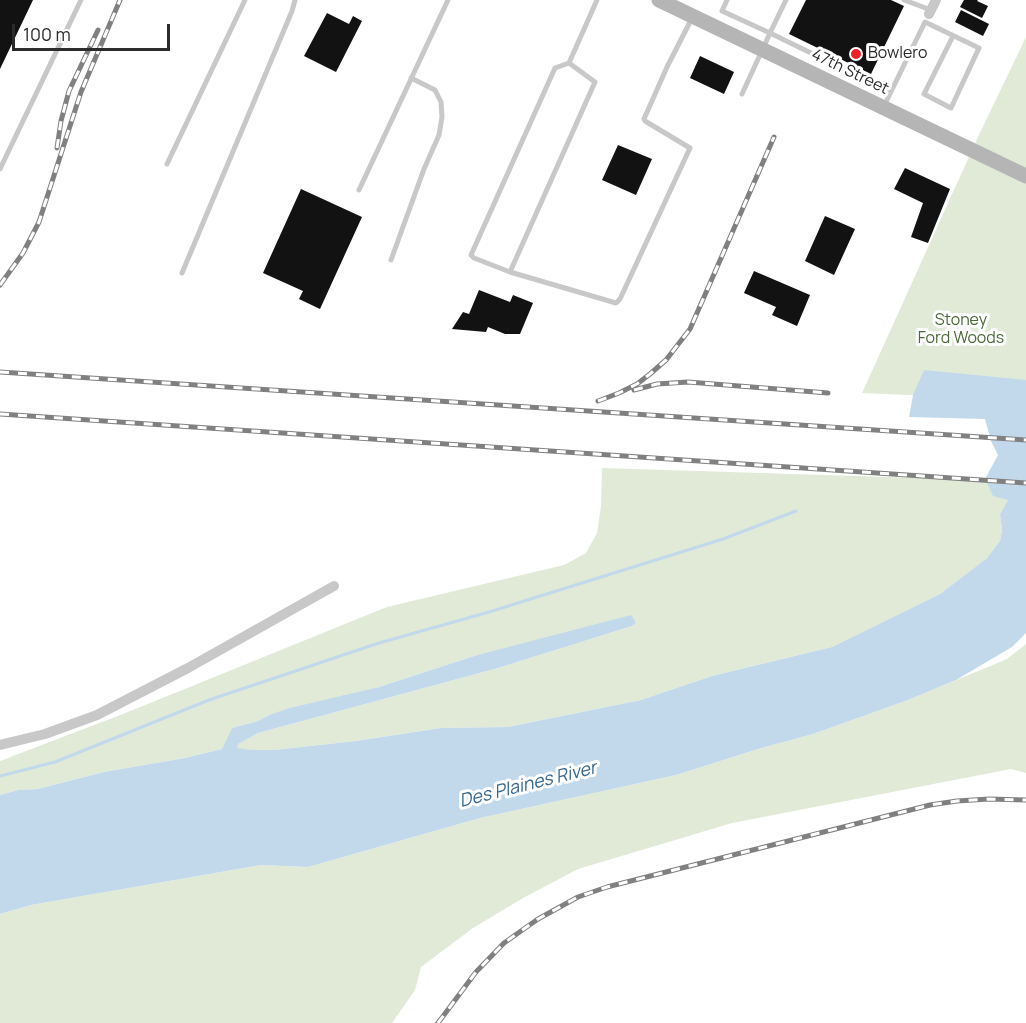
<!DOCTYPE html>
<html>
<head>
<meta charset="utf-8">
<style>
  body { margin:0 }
  #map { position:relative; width:1026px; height:1023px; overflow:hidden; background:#fff; font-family:Manrope,sans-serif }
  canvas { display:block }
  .scale { position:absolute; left:12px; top:24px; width:158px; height:27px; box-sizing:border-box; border:3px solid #2b2b2b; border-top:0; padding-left:8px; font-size:18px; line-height:21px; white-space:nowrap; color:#2b2b2b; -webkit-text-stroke:4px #fff; paint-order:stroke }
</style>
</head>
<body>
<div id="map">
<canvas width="1026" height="1023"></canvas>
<div class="scale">100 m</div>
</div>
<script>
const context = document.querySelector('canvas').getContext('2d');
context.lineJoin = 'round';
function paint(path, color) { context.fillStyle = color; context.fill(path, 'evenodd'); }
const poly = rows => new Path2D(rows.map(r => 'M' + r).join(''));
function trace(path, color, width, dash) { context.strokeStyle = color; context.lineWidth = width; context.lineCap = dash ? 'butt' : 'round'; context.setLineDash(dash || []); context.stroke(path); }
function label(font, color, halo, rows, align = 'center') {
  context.font = font + ' Manrope,sans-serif'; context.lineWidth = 6; context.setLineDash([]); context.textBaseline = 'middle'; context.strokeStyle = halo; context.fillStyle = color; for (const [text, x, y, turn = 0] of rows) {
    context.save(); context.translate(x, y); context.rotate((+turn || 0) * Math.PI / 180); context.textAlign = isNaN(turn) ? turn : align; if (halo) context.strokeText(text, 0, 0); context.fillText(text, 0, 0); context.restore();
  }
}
const green = poly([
  [1026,37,1026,400,862,393,978,137],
  [602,468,1015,481,1008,500,1000,514,1002,530,1000,541,987,558,940,594,832,647,712,676,641,700,508,727,441,728,356,741,274,750,253,750,237,749,237,744,258,733,498,668,632,626,636,623,474,656,379,687,269,715,258,721,232,728,222,749,185,758,104,772,38,789,18,790,0,795,0,761,123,714,387,607,564,565,586,553,597,533,601,506],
  [1026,644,1026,773,1011,769,732,823,578,869,523,898,473,928,421,967,415,990,392,1023,0,1023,0,914,31,905,261,865,308,867,480,818,676,775,758,749,813,734,908,700,1007,659]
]);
const water = poly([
  [924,370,1026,380,1026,633,1012,647,956,680,908,700,813,734,758,749,676,775,480,818,308,867,261,865,31,905,0,914,0,795,18,790,38,789,104,772,185,758,222,749,232,728,258,721,269,715,290,708,379,687,474,656,631,615,636,623,632,626,498,668,258,733,238,744,237,748,253,750,274,750,356,741,441,728,508,727,641,700,712,676,832,647,940,594,987,558,1000,541,1002,530,1000,514,1008,500,993,496,985,479,998,455,991,441,985,419,909,417,913,395]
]);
const stream = poly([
  [0,776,55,762,209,700,379,643,489,612,723,539,796,511]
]);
const building = poly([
  [0,0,33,0,0,69],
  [806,0,891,0,904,6,871,74,789,34],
  [964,0,978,0,977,1,988,6,982,18,960,7],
  [961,10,989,24,983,36,955,22],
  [327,13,349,24,353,16,362,21,336,72,304,56],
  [700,56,734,72,724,94,690,78],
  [618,145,652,159,636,195,602,180],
  [905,168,950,189,928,243,911,237,923,203,894,189],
  [301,189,362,217,320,309,299,299,303,291,263,273],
  [825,216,855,229,834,275,805,261],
  [754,271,810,295,797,326,772,315,776,307,744,293],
  [479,290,510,302,513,295,533,303,520,334,505,334,488,327,486,332,452,329,463,312,469,314]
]);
const lane = poly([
  [597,0,569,63,555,68,471,255,474,258,510,272,616,303,620,299,690,148,645,121,644,119,667,67,692,18],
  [727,0,722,11,770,33,786,0],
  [904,0,931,10],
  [742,94,770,33,891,92],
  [884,106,925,22,979,48,951,108,924,94,953,36],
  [167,164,245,0],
  [0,169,81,0],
  [359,190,448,0],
  [391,260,424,169,439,135,442,117,441,102,435,90,411,78],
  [510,272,595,82,569,63],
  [182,273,292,11,295,0]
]);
const street = poly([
  [929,14,936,0],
  [0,745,45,734,97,715,188,668,334,586]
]);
const secondary = poly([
  [659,0,1026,176]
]);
const rail = poly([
  [57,148,61,121,69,91,98,30],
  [0,285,23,253,39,222,81,92,120,0],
  [0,372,1026,440],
  [634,390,657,384,688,382,828,393],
  [598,401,619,393,637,384,650,374,666,360,690,329,774,137],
  [0,414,1026,483],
  [438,1023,476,972,504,943,538,919,578,897,607,887,930,805,957,801,989,799,1026,800]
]);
const markers = [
  [856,54,6,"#ed2326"]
];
const poiNames = [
  ["Bowlero",868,54]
];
const streetNames = [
  ["47th Street",850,72,26]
];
const parkNames = [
  ["Stoney",961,321],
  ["Ford Woods",961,339]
];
const waterNames = [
  ["Des Plaines River",528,785,-14]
];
paint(green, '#e0ead7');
paint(water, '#c2d9ec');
trace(stream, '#c2d9ec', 3);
paint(building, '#121212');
trace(lane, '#c8c8c8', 5);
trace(street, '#c8c8c8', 10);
trace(secondary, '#b5b5b5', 15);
trace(rail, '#808080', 5);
trace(rail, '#fff', 3, [9]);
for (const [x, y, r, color] of markers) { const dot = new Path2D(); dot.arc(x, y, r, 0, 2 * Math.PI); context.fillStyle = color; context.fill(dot); trace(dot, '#fff', 2); }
label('16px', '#2b2b2b', '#fff', poiNames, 'left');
label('16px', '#2b2b2b', '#fff', streetNames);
label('16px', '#4b6837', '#fff', parkNames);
label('italic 18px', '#376890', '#fff', waterNames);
</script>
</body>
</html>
